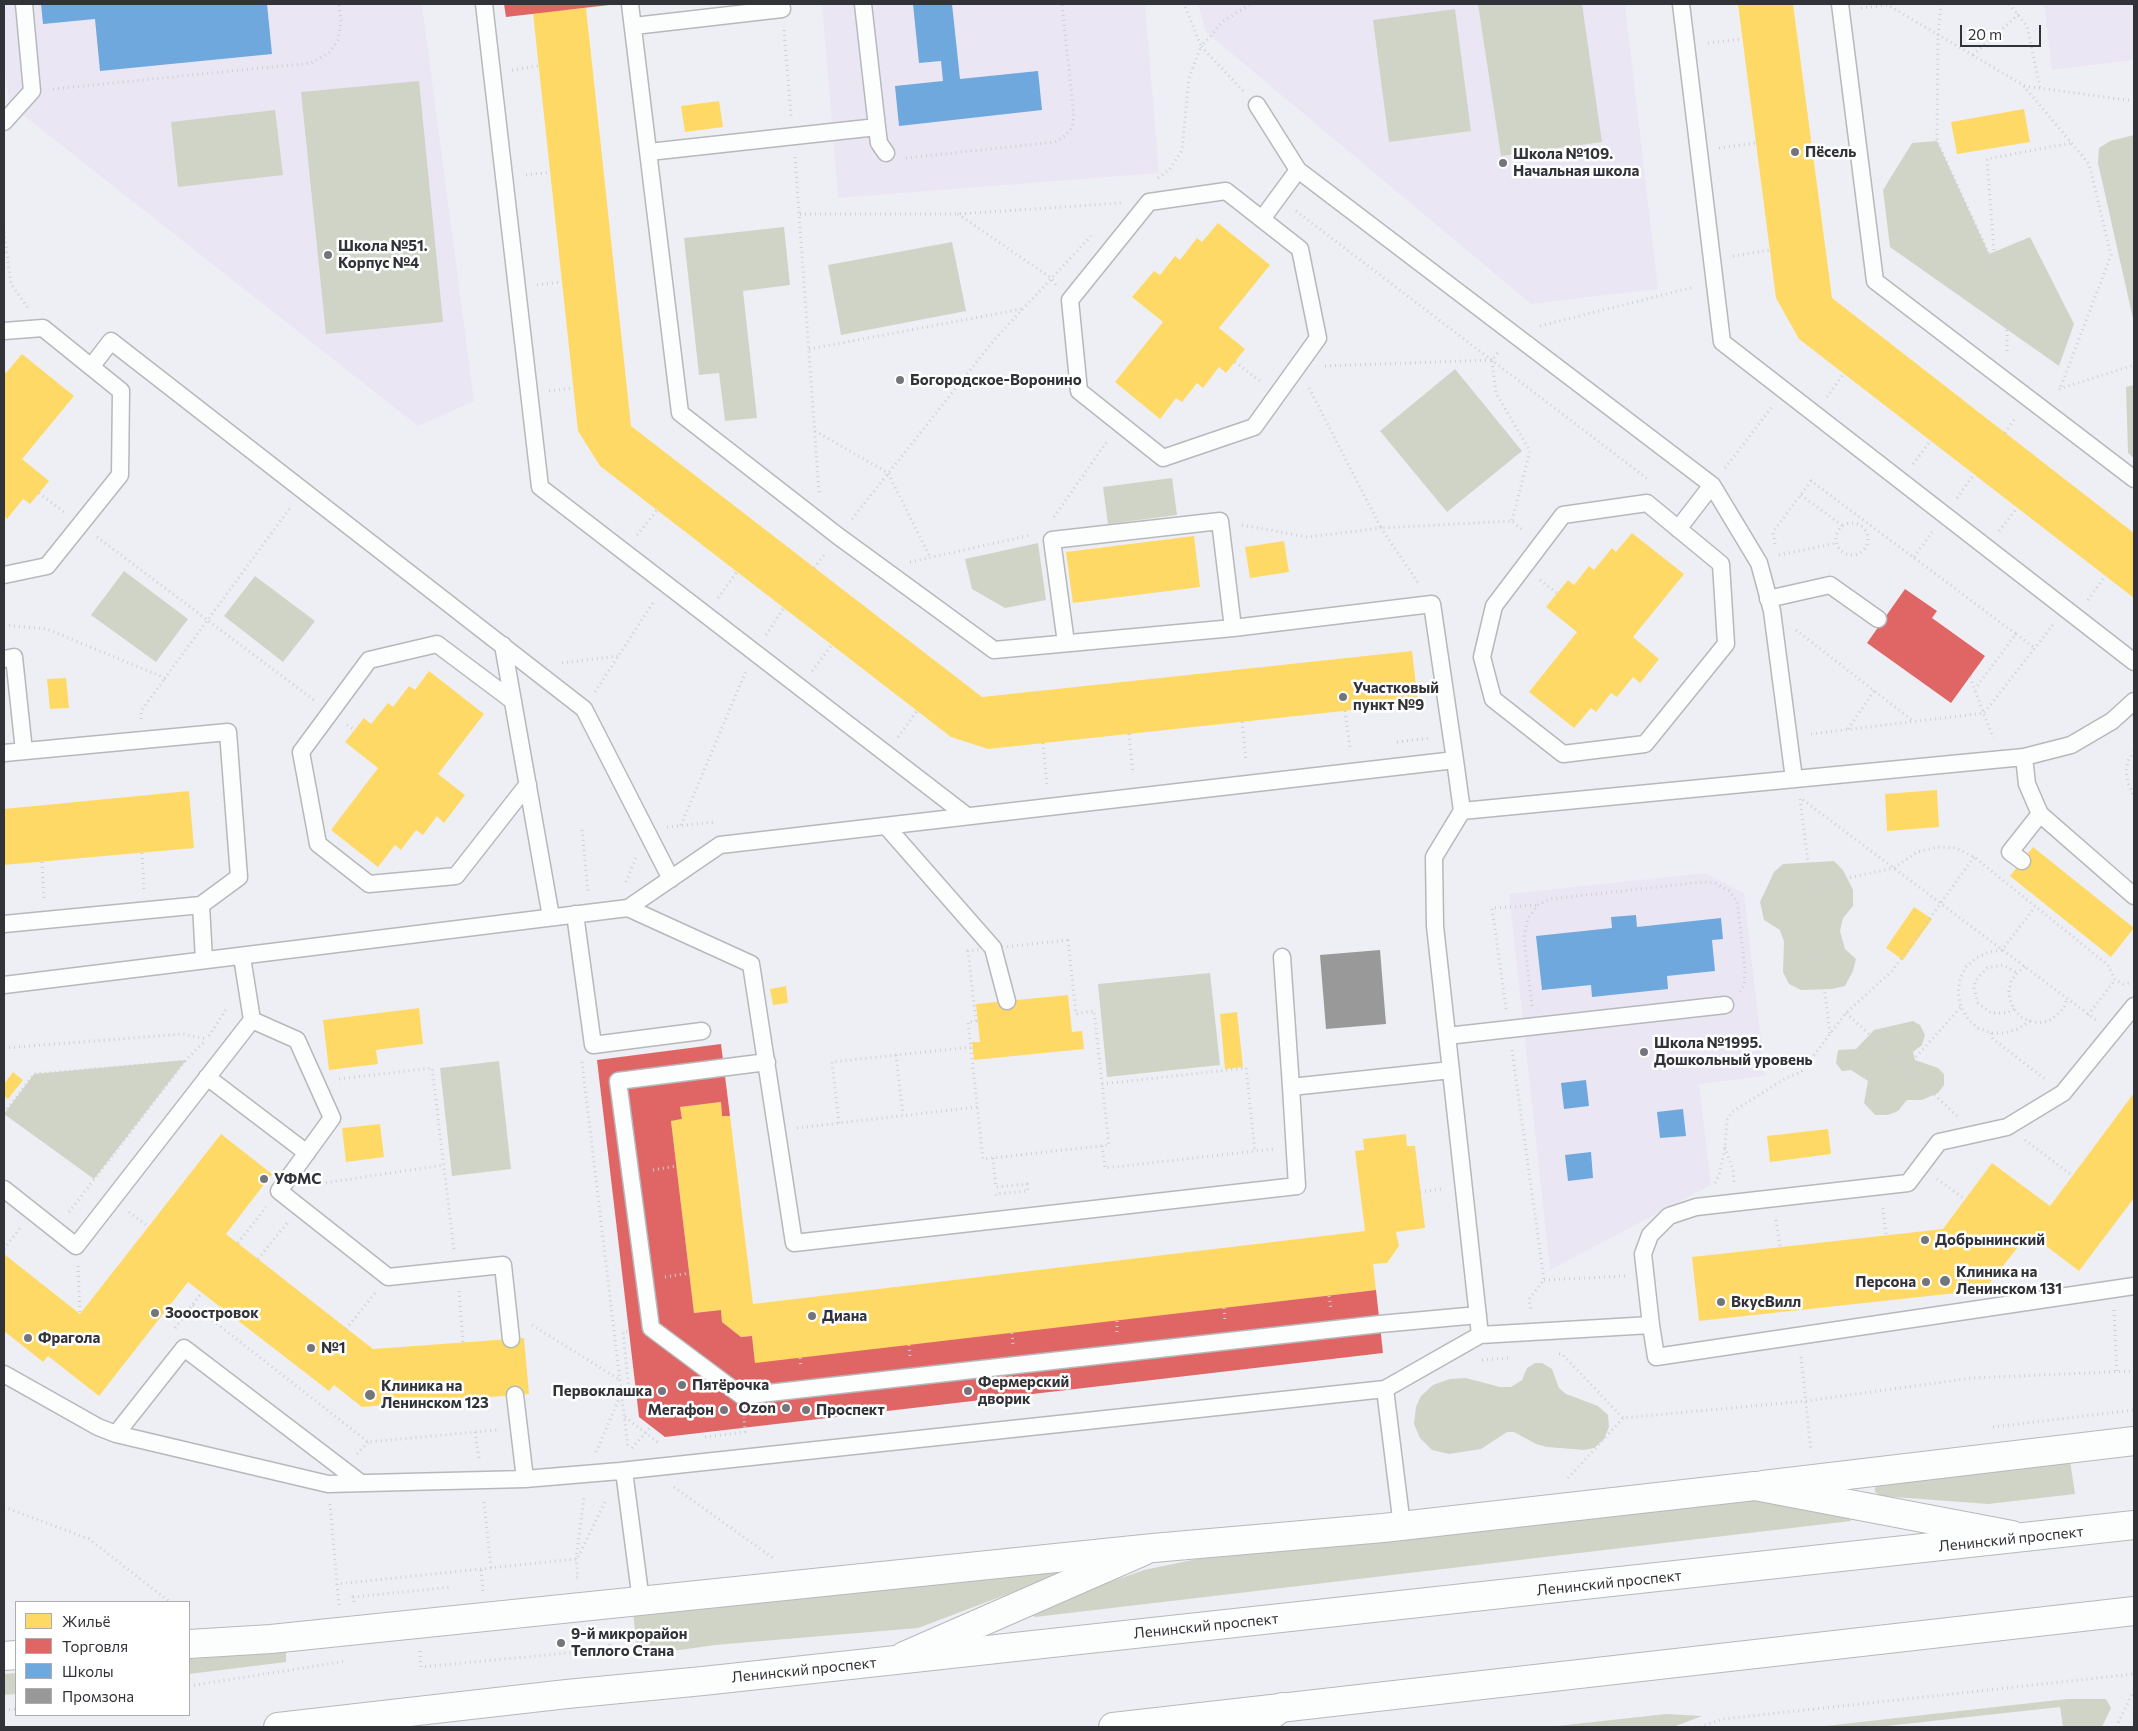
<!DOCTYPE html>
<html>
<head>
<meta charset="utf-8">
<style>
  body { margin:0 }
  #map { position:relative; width:2138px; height:1731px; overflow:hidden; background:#eeeff4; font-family:Commissioner,sans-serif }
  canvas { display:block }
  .frame { position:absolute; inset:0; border:5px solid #323338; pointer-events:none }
  .legend { position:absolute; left:15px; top:1601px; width:175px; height:115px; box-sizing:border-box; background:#fff; border:1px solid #adadaf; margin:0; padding:6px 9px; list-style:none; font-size:15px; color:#323338 }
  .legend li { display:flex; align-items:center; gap:10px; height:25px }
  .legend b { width:25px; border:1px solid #adadaf }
  .scale { position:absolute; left:1960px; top:25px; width:81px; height:22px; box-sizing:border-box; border:2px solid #323338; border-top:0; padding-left:6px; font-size:15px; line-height:18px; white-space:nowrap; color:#323338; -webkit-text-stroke:4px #fff; paint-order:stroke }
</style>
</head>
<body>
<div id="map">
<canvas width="2138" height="1731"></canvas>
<div class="frame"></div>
<ul class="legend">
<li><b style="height:14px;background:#ffd966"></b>Жильё</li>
<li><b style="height:14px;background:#e06666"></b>Торговля</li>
<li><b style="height:14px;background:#6fa8dc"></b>Школы</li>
<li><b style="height:14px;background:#999"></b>Промзона</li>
</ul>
<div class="scale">20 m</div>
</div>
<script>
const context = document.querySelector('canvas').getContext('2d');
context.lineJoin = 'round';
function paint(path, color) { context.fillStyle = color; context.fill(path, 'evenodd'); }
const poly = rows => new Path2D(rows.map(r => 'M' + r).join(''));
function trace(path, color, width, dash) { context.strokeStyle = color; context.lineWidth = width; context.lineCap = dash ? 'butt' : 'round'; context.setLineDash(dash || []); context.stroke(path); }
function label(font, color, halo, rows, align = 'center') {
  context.font = font + ' Commissioner,sans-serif'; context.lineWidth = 5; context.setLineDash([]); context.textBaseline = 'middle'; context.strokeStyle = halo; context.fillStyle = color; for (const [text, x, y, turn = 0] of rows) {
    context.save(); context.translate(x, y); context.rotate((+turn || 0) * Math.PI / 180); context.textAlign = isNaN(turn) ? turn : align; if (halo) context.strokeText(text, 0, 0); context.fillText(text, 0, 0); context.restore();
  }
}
const education = poly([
  [4,4,422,4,474,401,418,426,9,104,4,63],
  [822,4,1145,4,1159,173,838,198],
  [1198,4,1625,4,1658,289,1531,304,1206,32],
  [2044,4,2134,4,2134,60,2052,70],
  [1705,873,1744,893,1765,1076,1699,1084,1711,1185,1550,1270,1509,894]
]);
const green = poly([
  [1478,4,1582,4,1602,142,1501,156],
  [1455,9,1471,131,1389,142,1373,20],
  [419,81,443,322,326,334,301,92],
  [275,110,283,175,178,187,171,122],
  [2134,135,2134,323,2098,163,2099,148,2110,141],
  [1937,141,1989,254,2030,237,2074,324,2059,366,1890,247,1883,190,1912,143],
  [784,227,790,285,743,291,757,418,725,421,719,373,699,375,684,238],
  [952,242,966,311,841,335,828,265],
  [1455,369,1522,451,1447,512,1380,431],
  [2134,385,2134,458,2128,453,2126,387],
  [1172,478,1177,515,1108,524,1103,487],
  [1038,543,1046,600,1005,608,972,589,965,559],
  [124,571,188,619,156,662,91,615],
  [255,576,315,621,283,662,224,616],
  [1834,861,1843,870,1853,890,1853,906,1843,918,1840,931,1845,949,1856,959,1853,971,1845,986,1832,989,1801,990,1789,984,1783,972,1784,942,1780,930,1764,920,1760,902,1774,872,1783,864],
  [1210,973,1220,1065,1107,1077,1098,984],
  [1913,1021,1920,1025,1925,1035,1922,1045,1913,1052,1915,1060,1938,1068,1944,1074,1944,1085,1938,1093,1922,1100,1907,1100,1898,1111,1888,1115,1875,1115,1864,1103,1868,1081,1851,1070,1842,1071,1836,1063,1838,1050,1856,1049,1874,1030],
  [186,1060,94,1179,4,1114,34,1074],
  [499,1061,511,1169,452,1176,440,1068],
  [1535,1363,1542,1363,1552,1369,1559,1388,1566,1394,1598,1406,1608,1415,1609,1427,1604,1439,1594,1448,1584,1450,1547,1447,1536,1444,1514,1432,1507,1432,1481,1449,1449,1454,1432,1450,1420,1438,1414,1424,1416,1407,1421,1396,1433,1385,1450,1379,1466,1378,1500,1387,1511,1387,1522,1380,1527,1368],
  [2070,1461,2075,1494,1988,1504,1881,1496,1875,1492,1875,1488,1878,1483],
  [1738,1499,1850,1512,1851,1521,1035,1617,1032,1615,1033,1609,1144,1570,1197,1559],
  [1082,1566,918,1628,715,1645,638,1656,633,1613],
  [286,1651,286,1662,189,1674,189,1659],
  [16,1673,16,1694,4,1695,4,1674],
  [2067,1699,2106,1699,2111,1708,2102,1727,2063,1727,2060,1707,1877,1727,1816,1727],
  [1666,1714,1702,1716,1673,1727,1548,1727]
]);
const homes = poly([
  [1738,4,1793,4,1832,298,2134,533,2134,598,1799,339,1776,298],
  [586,8,631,426,982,697,1412,651,1418,703,988,749,951,737,600,466,578,431,533,13],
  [719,101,723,127,685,132,681,106],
  [2024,109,2030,142,1957,154,1951,122],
  [1218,223,1270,265,1219,328,1245,349,1226,373,1219,367,1203,388,1197,383,1182,402,1176,398,1160,419,1115,382,1163,322,1132,297,1154,271,1160,275,1175,256,1180,260,1197,238,1202,242],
  [22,354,74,396,22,459,49,481,30,504,23,499,7,519,4,516,4,371,6,373],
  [1632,533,1684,574,1633,637,1659,659,1640,683,1633,677,1617,697,1611,693,1596,712,1591,708,1574,728,1529,692,1577,632,1546,607,1568,580,1574,585,1589,566,1594,570,1612,548,1616,552],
  [1194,536,1200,587,1073,603,1066,552],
  [1284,541,1289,572,1250,578,1245,547],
  [429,671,484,714,438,774,465,795,444,823,437,816,423,835,416,830,401,850,395,845,378,867,331,830,378,768,345,742,364,718,371,724,388,703,393,707,409,686,415,690],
  [66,678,69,708,50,709,47,679],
  [1937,790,1939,827,1887,831,1885,794],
  [189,791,194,848,4,865,4,809],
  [2033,847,2134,928,2111,957,2010,876],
  [1914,907,1932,919,1903,960,1886,948],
  [786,986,788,1003,773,1005,770,989],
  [1068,995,1072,1032,1082,1031,1084,1049,974,1060,972,1042,980,1042,976,1004],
  [419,1008,423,1044,376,1050,378,1064,329,1070,323,1020],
  [1237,1012,1243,1067,1225,1069,1220,1014],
  [13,1072,23,1080,8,1099,4,1096,4,1084],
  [2134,1093,2134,1198,2079,1271,2029,1233,1984,1290,1699,1321,1692,1257,1943,1229,1992,1163,2050,1206],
  [721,1102,722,1116,730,1116,753,1304,1365,1231,1355,1151,1364,1150,1363,1139,1406,1134,1407,1146,1415,1146,1425,1228,1396,1232,1399,1246,1387,1263,1373,1264,1376,1290,755,1364,752,1336,741,1337,722,1322,721,1310,694,1313,671,1121,682,1119,680,1107],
  [380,1124,384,1157,346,1162,342,1128],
  [1828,1129,1831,1154,1770,1162,1767,1136],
  [221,1134,272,1174,226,1234,373,1349,524,1338,529,1394,362,1407,334,1385,329,1391,188,1282,99,1396,48,1356,43,1362,4,1331,4,1254,80,1314]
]);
const shops = poly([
  [504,4,609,4,609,5,506,17],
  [1905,589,1937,611,1932,618,1985,656,1951,703,1867,643],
  [721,1044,730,1116,722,1116,721,1102,680,1107,682,1119,671,1121,694,1313,721,1310,722,1322,741,1337,752,1336,755,1363,1376,1290,1383,1353,665,1437,639,1417,597,1060]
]);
const schools = poly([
  [41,4,267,4,272,54,100,71,95,19,43,24],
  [913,4,952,4,960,79,1038,71,1042,110,899,126,895,86,943,81,941,61,919,63],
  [1636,915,1637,927,1721,918,1723,939,1712,940,1715,971,1667,976,1668,989,1592,997,1591,985,1542,990,1536,936,1612,928,1611,917],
  [1586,1080,1589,1106,1564,1109,1561,1083],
  [1683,1109,1686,1136,1660,1138,1657,1112],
  [1591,1152,1593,1178,1568,1181,1565,1155]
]);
const industry = poly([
  [1380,950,1386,1024,1326,1029,1320,955]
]);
const path = poly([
  [1941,4,1938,35,1937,141,1996,269,2007,333,2007,354],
  [2009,4,2027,26,2040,87],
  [1861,8,1888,5,2023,85,2089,164,2111,255,2060,389],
  [784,30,791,116],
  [1708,43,1742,39],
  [1973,55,2019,14],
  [512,70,538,66],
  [2024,86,2134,101],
  [53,89,311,63,329,53,338,40,341,22,339,4],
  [1243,91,1201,46,1211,36,1222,22,1250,4],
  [1719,148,1756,143],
  [795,157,819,493],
  [906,158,1055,142,1065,136,1072,128,1074,117,1062,4],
  [526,175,550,172],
  [1158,178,1170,169,1182,150,1189,78,1201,46,1184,4],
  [1296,211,1649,480],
  [800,214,958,214,1121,203],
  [958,214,1051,278,1056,285],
  [4,232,11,284,28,308],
  [1733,256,1770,250],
  [1995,265,1987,159,2071,143],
  [537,285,561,282],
  [1540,326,1694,287],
  [809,349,1022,309],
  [1492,361,1496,393,1530,451,1512,521],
  [1235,362,1260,381],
  [1325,366,1492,360,1500,350],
  [1309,388,1381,528,1512,521,1524,531],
  [2059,389,2134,365],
  [549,391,573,388],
  [1827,397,1844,373],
  [815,431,888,473,930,557],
  [2005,433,2016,417],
  [1913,464,1931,440],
  [1725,468,1772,407],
  [39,493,64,512],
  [1801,495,1843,526],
  [1957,498,1974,474],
  [1054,517,1108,440],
  [852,519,994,340,1091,236],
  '1836 539a16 16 0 1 1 32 0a16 16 0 1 1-32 0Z',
  [1242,525,1307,537,1381,528,1419,584],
  [1999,531,2017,508],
  [637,535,657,510],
  [97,537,314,700],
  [1775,544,1773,532,1811,481,2016,634,1975,689],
  [1779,555,1837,543],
  [1914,557,1932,532],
  [910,562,1031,535],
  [814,568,825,554],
  [1540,580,1558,594],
  [718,598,737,572],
  [2088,600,2105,576],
  [4,625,47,629,165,678,290,508],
  [1796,630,1913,721],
  [2016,634,2035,648],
  [766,635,783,609],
  [562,663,618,656],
  [812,671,831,646],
  [1970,677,1993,738],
  [595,692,654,601],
  [1345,711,1350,748],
  [141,719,141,711,165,678],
  [1242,722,1246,761],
  [347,725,355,730],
  [1848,729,1874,691],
  [1129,734,1133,774],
  [1811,734,1984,713,2053,625],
  [898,737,917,711],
  [1397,742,1431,738],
  [1043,743,1047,785],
  [2134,751,2128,761,2126,771,2128,783,2134,796],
  [1800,799,1830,1033],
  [1803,800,2096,1020],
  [681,825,746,671],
  [667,827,716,822],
  [582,830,588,892],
  [142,853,144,890],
  [42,862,44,899],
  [626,882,636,857],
  [1811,886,1894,868,1917,852,1938,847,1956,848,1974,857,2108,965,2115,980,2123,984,2129,983],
  [1068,940,1076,1014,1094,1011,1109,1145,983,1159,968,1022,976,1021,968,951,1068,940],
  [2025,967,2017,973,2011,981,2009,991,2010,1000,2014,1009,2021,1017,2030,1021,2039,1023,2049,1021,2057,1015,2064,1008,2067,999],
  [1532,1006,1524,938,1528,918,1538,905,1550,899,1703,882,1715,883,1729,891,1737,901,1745,970,1744,985,1740,992],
  [1506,1009,1492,908,1538,905],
  [2014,1009,2007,1013,1991,1013,1978,1003,1974,988,1976,980,1987,968,2003,965,2017,973],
  [1846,1013,1906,1068],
  [2088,1015,2115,980],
  [2030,1021,2018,1029,2005,1033,1991,1033,1978,1028,1968,1019,1961,1007,1958,993,1960,979,1966,967,1976,958,1989,952,2002,950,2035,907],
  [1991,1033,1993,1039,2045,1079],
  [209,1036,227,1008],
  [4,1048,183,1034,207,1039],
  [1512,1050,1544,1280,1529,1299,1531,1310],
  [896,1055,903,1115],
  [582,1062,628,1448],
  [339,1079,432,1068,454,1250],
  [1102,1084,1246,1068,1255,1151],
  [4,1113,34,1074,187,1061],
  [1957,1116,1906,1068,1961,1007],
  [839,1123,832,1062,971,1047],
  [797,1128,977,1107],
  [2025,1140,2073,1176],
  [1102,1146,1105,1168,1274,1149],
  [1725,1147,1733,1170,1734,1182],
  [993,1158,996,1187,1027,1184,1028,1191,996,1194,996,1198],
  [653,1170,677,1166],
  [1937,1179,1965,1199],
  [1715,1183,1719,1176,1725,1147,1727,1120,1732,1112,1786,1078,1801,1072,1846,1013,1892,971,1974,857],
  [311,1185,444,1165],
  [1420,1192,1442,1189],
  [1883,1208,1886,1235],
  [69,1212,186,1060,205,1041],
  [129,1212,149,1227],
  [1776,1220,1780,1246],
  [238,1243,266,1207],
  [4,1249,20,1228],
  [258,1259,287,1223],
  [78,1266,80,1314],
  [665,1277,690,1273],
  [1544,1280,1625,1276],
  [459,1291,463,1342],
  [1329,1296,1331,1308],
  [193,1305,368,1442,497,1430],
  [1224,1308,1225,1320],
  [2114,1310,2117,1372],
  [1117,1321,1117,1332],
  [532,1325,620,1380],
  [175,1328,202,1292],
  [346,1329,375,1293],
  [1012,1333,1013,1345],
  [909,1345,910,1357],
  [1559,1354,1562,1354,1623,1418,1806,1401,1972,1378,2134,1371],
  [1801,1357,1811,1451],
  [800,1358,801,1367],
  [1482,1360,1508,1358],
  [625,1417,660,1444],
  [1993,1427,2134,1410],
  [475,1432,479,1458],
  [705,1437,745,1432,744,1417],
  [632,1448,651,1426],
  [596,1452,622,1392,629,1391,623,1332,631,1331],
  [357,1454,368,1442],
  [1568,1478,1623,1418],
  [674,1487,773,1558],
  [484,1502,491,1568],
  [330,1504,337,1584],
  [4,1507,89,1539,170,1602],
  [578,1557,605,1502],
  [576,1559,584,1497],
  [481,1570,483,1591],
  [354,1602,353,1597,452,1587],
  [339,1605,337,1584,576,1559,578,1577,574,1578],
  [420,1651,421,1667,610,1649,609,1632],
  [189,1686,347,1661],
  [4,1710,16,1709],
  [1700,1727,1723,1719,2134,1674],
  [2116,1727,2134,1690]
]);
const lane = poly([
  [484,4,540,487,967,816],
  [630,4,680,413,838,536,994,650,1233,628,1432,604,1455,760],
  [863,4,877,127],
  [1681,4,1722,342,2134,662],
  [1840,4,1875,281,2134,479],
  [634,26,782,9,781,4],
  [1257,105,1298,170],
  [4,122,32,91,24,4],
  [649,152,877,127,879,143,886,153],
  [1226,191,1300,249,1318,338,1254,427,1163,458,1079,391,1070,300,1149,202,1226,191],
  [1262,219,1298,170,1712,485,1759,563,1772,611,1794,779],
  [4,331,43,328,121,391,120,475,47,566,4,575],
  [91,367,111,341,584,709,671,879],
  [1647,503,1721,564,1726,644,1645,744,1563,754,1493,699,1482,657,1494,606,1563,515,1647,503],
  [1678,529,1712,485],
  [1768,599,1830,585,1878,619],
  [1066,643,1052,540,1220,521,1233,628],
  [503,645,551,917],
  [4,659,14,657,24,751],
  [513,701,437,644,369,660,301,752,318,844,369,884,456,876,528,784],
  [4,753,228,732,239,877,201,905,204,960],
  [2024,757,2027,784,2040,814,2134,896],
  [886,826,993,948,1007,1001],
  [2022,861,2010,852,2040,814],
  [628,908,751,964,794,1243,1297,1186,1291,1087,1451,1070],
  [575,914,593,1045,702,1031],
  [4,924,201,905],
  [242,957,252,1020,297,1040,332,1118,279,1191,388,1277,503,1265,511,1339],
  [1282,957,1291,1087],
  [4,985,628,908,720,845,1455,760,1462,811,2024,757,2071,745,2112,721,2134,701],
  [1447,1036,1725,1005],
  [767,1062,618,1081,651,1328,742,1396,1380,1324,1478,1315],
  [207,1077,307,1153],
  [4,1189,76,1246,252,1020],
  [1651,1325,1656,1357,2134,1286],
  [1480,1335,1651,1325,1643,1254,1650,1235,1669,1216,1696,1207,1908,1183,1939,1142,2007,1127,2063,1093,2134,1006],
  [4,1374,98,1427,116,1434,328,1484,525,1479,620,1471,1385,1389,1480,1335,1435,926,1434,857,1462,811],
  [1385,1389,1402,1526],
  [515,1395,525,1479],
  [116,1434,184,1348,361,1483],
  [624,1471,641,1601]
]);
const street = poly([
  [1763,1485,2134,1441],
  [904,1656,1144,1551]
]);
const secondary = poly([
  [189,1644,271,1639,1153,1548,1383,1528,1755,1486,2012,1535],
  [4,1656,16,1655],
  [1256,1727,1282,1707]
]);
const primary = poly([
  [278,1727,567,1694,703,1681,2134,1525],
  [1113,1727,2134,1611]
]);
const markers = [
  [1795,152,5,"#74757a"],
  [1503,163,5,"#74757a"],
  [328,255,5,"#74757a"],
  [900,380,5,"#74757a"],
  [1343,697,5,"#74757a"],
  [1644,1052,5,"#74757a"],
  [264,1179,5,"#74757a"],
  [1925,1240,5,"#74757a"],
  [1945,1281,6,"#74757a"],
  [1926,1282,5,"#74757a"],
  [1721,1302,5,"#74757a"],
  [155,1313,5,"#74757a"],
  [812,1316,5,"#74757a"],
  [28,1338,5,"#74757a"],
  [311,1348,5,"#74757a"],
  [682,1385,5,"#74757a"],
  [662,1391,5,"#74757a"],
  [968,1391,5,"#74757a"],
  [370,1395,6,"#74757a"],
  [786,1408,5,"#74757a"],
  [724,1410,5,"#74757a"],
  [806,1410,5,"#74757a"],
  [561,1643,5,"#74757a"]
];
const poiNames = [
  ["Пёсель",1805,152],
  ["Школа №109.",1513,154],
  ["Начальная школа",1513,171],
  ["Школа №51.",338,246],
  ["Корпус №4",338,263],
  ["Богородское-Воронино",910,380],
  ["Участковый",1353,688],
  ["пункт №9",1353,705],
  ["Школа №1995.",1654,1043],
  ["Дошкольный уровень",1654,1060],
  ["УФМС",274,1179],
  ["Добрынинский",1935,1240],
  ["Клиника на",1956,1272],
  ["Ленинском 131",1956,1289],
  ["Персона",1916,1282,"right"],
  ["ВкусВилл",1731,1302],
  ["Зооостровок",165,1313],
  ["Диана",822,1316],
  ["Фрагола",38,1338],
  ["№1",321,1348],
  ["Фермерский",978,1382],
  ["дворик",978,1399],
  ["Пятёрочка",692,1385],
  ["Клиника на",381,1386],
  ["Ленинском 123",381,1403],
  ["Первоклашка",652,1391,"right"],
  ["Ozon",776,1408,"right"],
  ["Мегафон",714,1410,"right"],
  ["Проспект",816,1410],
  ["9-й микрорайон",571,1634],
  ["Теплого Стана",571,1651]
];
const streetNames = [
  ["Ленинский проспект",2011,1539,-6],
  ["Ленинский проспект",1609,1583,-6],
  ["Ленинский проспект",1206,1626,-6],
  ["Ленинский проспект",804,1670,-6]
];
paint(education, '#ebe6f4');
paint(green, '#d0d4c6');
paint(homes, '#ffd966');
paint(shops, '#e06666');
paint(schools, '#6fa8dc');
paint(industry, '#999');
trace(lane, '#b7b8bc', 19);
trace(street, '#b7b8bc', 30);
trace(secondary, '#b7b8bc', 30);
trace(primary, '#b7b8bc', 30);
trace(path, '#cecfd1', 3, [1, 4]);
trace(lane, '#fcfdfd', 16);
trace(street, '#fcfdfd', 28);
trace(secondary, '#fcfdfd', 28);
trace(primary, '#fcfdfd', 28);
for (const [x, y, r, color] of markers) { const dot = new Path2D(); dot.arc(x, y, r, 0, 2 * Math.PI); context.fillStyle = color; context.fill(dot); trace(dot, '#fff', 2); }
label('bold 15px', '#323338', '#fff', poiNames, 'left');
label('15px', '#323338', '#fff', streetNames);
</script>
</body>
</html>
